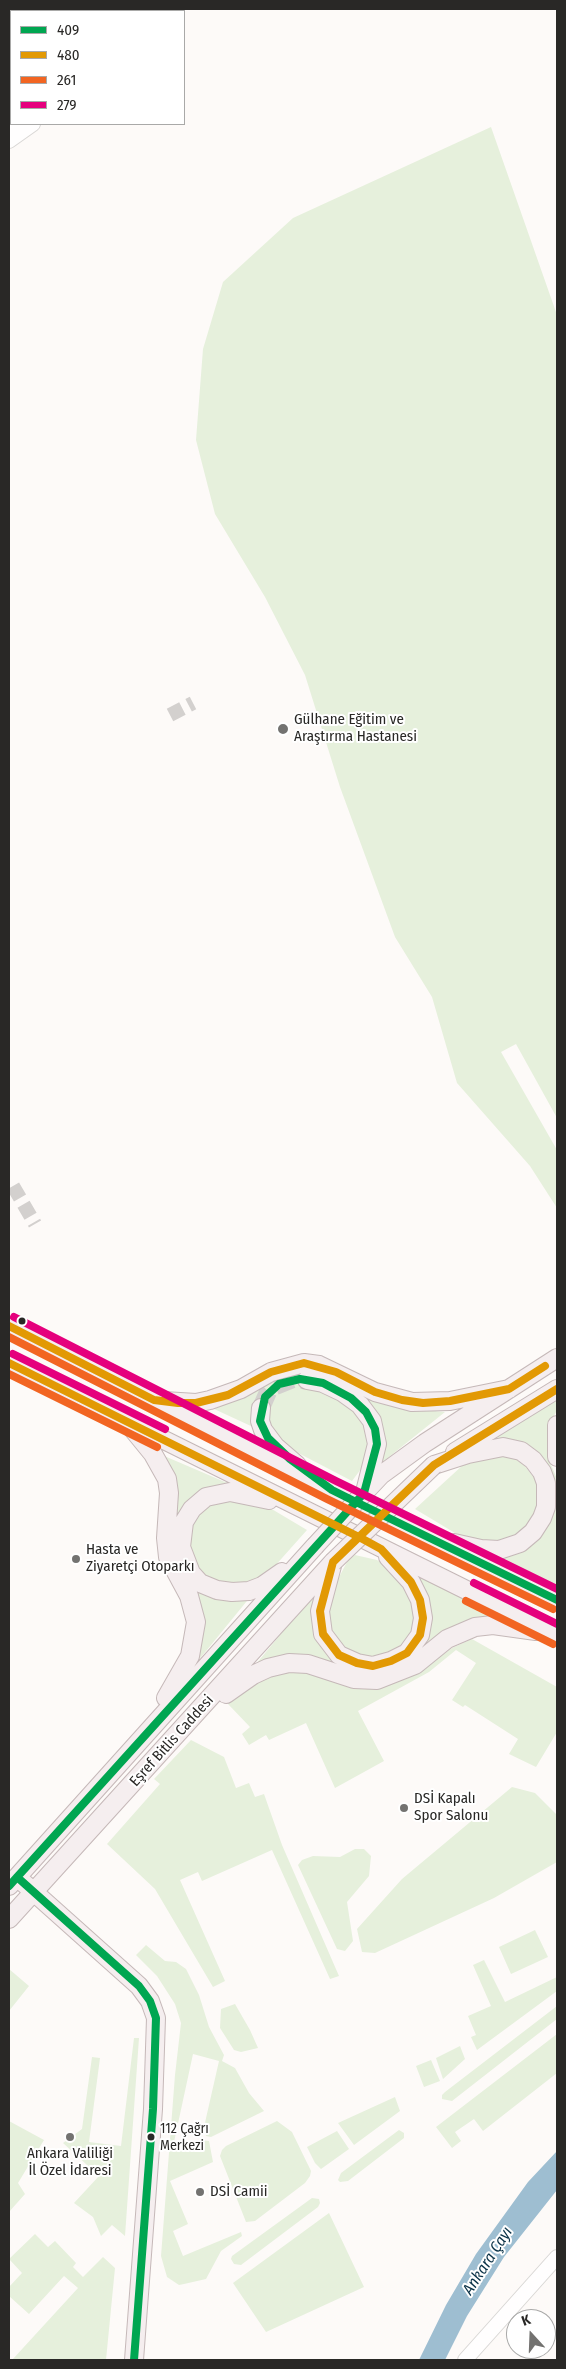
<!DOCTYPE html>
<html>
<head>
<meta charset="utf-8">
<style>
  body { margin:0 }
  #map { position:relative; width:566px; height:2369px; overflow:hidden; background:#fdfaf8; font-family:"Fira Sans Condensed",sans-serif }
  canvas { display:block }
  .frame { position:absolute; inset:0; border:10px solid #292826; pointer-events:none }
  .legend { position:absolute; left:10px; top:10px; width:175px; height:115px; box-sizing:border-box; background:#fff; border:1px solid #a9a9a8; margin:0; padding:6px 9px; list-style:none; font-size:15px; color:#292826 }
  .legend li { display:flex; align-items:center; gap:10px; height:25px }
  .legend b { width:25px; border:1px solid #a9a9a8 }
  .north { position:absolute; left:506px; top:2309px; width:50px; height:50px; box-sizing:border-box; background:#fff; border:1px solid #a9a9a8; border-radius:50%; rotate:340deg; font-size:14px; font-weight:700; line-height:20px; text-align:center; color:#292826 }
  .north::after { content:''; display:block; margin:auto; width:18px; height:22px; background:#737270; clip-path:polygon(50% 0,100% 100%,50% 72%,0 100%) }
</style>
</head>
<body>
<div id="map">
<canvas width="566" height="2369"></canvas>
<div class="frame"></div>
<ul class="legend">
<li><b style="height:6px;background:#00a651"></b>409</li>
<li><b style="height:6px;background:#e29904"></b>480</li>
<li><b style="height:6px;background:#f26522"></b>261</li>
<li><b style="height:6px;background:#e5007d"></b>279</li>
</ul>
<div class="north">K</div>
</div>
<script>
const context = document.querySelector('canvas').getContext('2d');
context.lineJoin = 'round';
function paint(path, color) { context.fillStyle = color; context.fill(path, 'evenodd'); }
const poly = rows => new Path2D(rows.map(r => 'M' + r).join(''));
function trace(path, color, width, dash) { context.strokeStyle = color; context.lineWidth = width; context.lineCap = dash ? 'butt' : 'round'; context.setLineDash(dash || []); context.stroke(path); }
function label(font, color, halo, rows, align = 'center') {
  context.font = font + ' "Fira Sans Condensed",sans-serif'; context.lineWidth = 4; context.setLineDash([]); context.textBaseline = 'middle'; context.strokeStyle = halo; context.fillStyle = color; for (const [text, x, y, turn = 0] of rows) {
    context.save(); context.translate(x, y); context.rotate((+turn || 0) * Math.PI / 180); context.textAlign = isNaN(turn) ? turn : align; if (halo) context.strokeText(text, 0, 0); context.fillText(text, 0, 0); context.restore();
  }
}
const green = poly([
  [491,127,557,315,557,1118,516,1044,501,1052,557,1150,557,1208,530,1166,457,1083,432,997,395,937,340,787,305,675,265,597,215,514,196,440,203,349,223,282,293,218],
  [292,1370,314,1371,395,1407,445,1412,379,1465,382,1434,342,1395,372,1433,367,1461,352,1481,279,1443,254,1416,253,1427,212,1408],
  [557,1394,557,1410,551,1422,547,1444,550,1462,557,1479,557,1588,491,1555,511,1551,553,1492,510,1443,488,1439],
  [162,1455,232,1485,187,1507,187,1575,251,1596,193,1667,202,1643,203,1630,188,1585],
  [490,1456,511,1456,524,1465,537,1481,538,1497,534,1517,523,1533,506,1542,482,1543,455,1533,415,1509,464,1464],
  [221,1499,270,1508,307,1530,274,1567,259,1578,239,1586,209,1580,195,1566,187,1537,189,1527,203,1508],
  [355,1555,377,1560,404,1580,417,1613,408,1644,392,1654,356,1660,330,1638,326,1602,348,1560],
  [409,1568,506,1619,395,1667,256,1664,319,1588,315,1610,352,1666,418,1647],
  [472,1639,557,1687,557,1732,536,1767,509,1754,518,1739,465,1705,463,1707,452,1700,476,1663,456,1650,429,1672,358,1711,384,1761,335,1788,306,1723,269,1740,266,1735,249,1745,242,1734,250,1727,228,1704,250,1684,279,1673,429,1665,452,1648],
  [191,1740,224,1757,236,1788,249,1783,255,1797,264,1794,282,1845,339,1976,330,1979,272,1850,202,1881,198,1872,180,1880,225,1981,213,1987,155,1889,107,1844,160,1784,154,1779],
  [512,1787,535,1793,557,1815,557,1862,494,1898,375,1953,362,1952,357,1929,402,1879],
  [355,1849,364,1849,371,1856,369,1876,347,1902,353,1941,345,1951,337,1949,298,1865,302,1860,313,1856,340,1857],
  [535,1930,548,1957,511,1974,499,1947],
  [146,1945,165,1961,176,1962,186,1969,199,1995,209,2027,224,2055,222,2061,235,2068,249,2093,264,2111,211,2137,206,2136,204,2127,219,2061,193,2054,174,2142,197,2147,199,2140,209,2141,213,2162,170,2181,188,2224,173,2231,183,2256,241,2232,242,2236,221,2251,206,2279,184,2284,179,2285,167,2277,161,2256,175,2075,181,2023,175,2004,157,1976,136,1955],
  [484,1960,505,2002,557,1977,557,1991,477,2050,471,2037,476,2035,468,2016,491,2006,473,1965],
  [9,1969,29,1986,9,2011],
  [235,2004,250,2030,258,2048,241,2052,234,2050,220,2028,221,2009],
  [557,2006,557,2019,452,2101,442,2099,442,2095,445,2092],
  [557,2034,557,2073,483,2131,474,2119,455,2132,461,2141,452,2148,436,2127],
  [134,2038,139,2038,125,2236,112,2225,101,2236,93,2217,74,2203,99,2176,63,2143,82,2129,92,2057,100,2058,89,2142,121,2146],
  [460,2046,465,2059,443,2079,436,2058],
  [431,2060,440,2081,424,2087,416,2066],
  [395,2097,400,2111,354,2145,338,2123],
  [9,2121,44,2140,18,2183,25,2194,9,2212],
  [277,2121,292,2132,311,2171,310,2176,305,2183,255,2221,246,2222,220,2156,222,2150,226,2146],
  [399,2130,404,2133,404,2138,348,2181,340,2182,338,2180,341,2173],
  [337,2131,349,2149,321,2169,315,2163,307,2147],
  [312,2198,319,2199,320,2203,318,2207,241,2265,234,2264,231,2259,232,2256],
  [329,2213,364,2287,266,2332,233,2283],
  [35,2234,48,2247,55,2241,76,2263,73,2267,83,2277,103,2257,115,2268,106,2360,12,2360,78,2288,64,2276,29,2314,9,2296,9,2287,22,2273,9,2259]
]);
const water = poly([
  [557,2151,557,2190,504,2257,467,2316,445,2360,419,2360,446,2305,476,2254,528,2182]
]);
const minorTunnel = poly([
  [170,715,193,703],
  [13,1186,35,1224]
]);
const majorTunnel = poly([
  [261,1408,268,1392,273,1387,293,1379,307,1380]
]);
const minor = poly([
  [9,128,15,124],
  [9,141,33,124],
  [465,2360,557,2257]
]);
const major = poly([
  [9,1326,332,1490,557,1600],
  [9,1363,557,1635],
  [307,1380,323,1383,342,1392,360,1405,372,1421,377,1444,366,1488],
  [164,1401,196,1403,210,1400,241,1389,271,1372,304,1363,319,1365,375,1392,412,1402,450,1401,509,1389],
  [261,1408,260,1421,263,1430,275,1446,297,1465],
  [557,1425,557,1457],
  [131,1427,153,1454,167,1479,169,1493,166,1538,168,1557,189,1596,196,1622,190,1656,166,1698],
  [455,1452,557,1389],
  [434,1465,468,1454,503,1447,521,1451,533,1460,542,1472,546,1483,546,1507,542,1518,533,1532,520,1543,499,1550,481,1549,454,1543],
  [364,1493,381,1475,425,1443,557,1358],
  [269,1500,230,1492,206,1497,192,1509,184,1522,181,1547,191,1573,200,1583,217,1590,232,1592,249,1591,262,1586,282,1572],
  [332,1566,320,1611,323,1634,339,1655,357,1663,373,1666,391,1661,407,1653,420,1635,423,1618,420,1600,411,1582,388,1557],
  [226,1694,253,1675,268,1668,289,1663,308,1664,354,1679,377,1680,415,1665,447,1639,475,1627,493,1625,536,1631],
  [17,1877,139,1986,150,2001,156,2018,153,2109,134,2360],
  [9,1886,315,1546],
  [9,1919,333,1562]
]);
const majorBridge = poly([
  [315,1546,364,1493],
  [333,1562,434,1465]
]);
const bus1 = poly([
  [300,1379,323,1383,351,1398,366,1412,375,1429,377,1444,364,1493,356,1502,332,1490,290,1459,268,1438,260,1421,265,1397,279,1384,300,1379],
  [356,1502,557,1600],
  [17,1877,139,1986,150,2001,156,2018,153,2109,134,2360],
  [9,1886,356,1502]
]);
const bus2 = poly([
  [9,1326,154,1400,178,1403,196,1403,228,1395,271,1372,304,1363,336,1372,375,1392,402,1400,423,1403,450,1401,509,1389,545,1366],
  [9,1363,359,1537],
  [359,1537,381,1549,411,1582,420,1600,423,1618,420,1635,407,1653,391,1661,373,1666,357,1663,339,1655,323,1634,320,1611,333,1562,359,1537],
  [359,1537,434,1465,557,1389]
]);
const bus3 = poly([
  [9,1337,327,1499,553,1609],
  [9,1374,157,1447],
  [466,1601,553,1644]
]);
const bus4 = poly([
  [14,1317,336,1481,557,1589],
  [13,1354,165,1429],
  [474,1583,557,1624]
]);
const markers = [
  [283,729,6,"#737270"],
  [22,1321,4.5,"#292826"],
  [76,1559,5,"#737270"],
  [404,1808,5,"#737270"],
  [70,2137,5,"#737270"],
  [151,2137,4.5,"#292826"],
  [200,2192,5,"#737270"]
];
const busNames = [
  ["112 Çağrı",160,2129],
  ["Merkezi",160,2146]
];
const poiNames = [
  ["Gülhane Eğitim ve",294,720],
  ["Araştırma Hastanesi",294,737],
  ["Hasta ve",86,1550],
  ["Ziyaretçi Otoparkı",86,1567],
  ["DSİ Kapalı",414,1799],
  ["Spor Salonu",414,1816],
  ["Ankara Valiliği",70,2154,"center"],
  ["İl Özel İdaresi",70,2171,"center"],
  ["DSİ Camii",210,2192]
];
const streetNames = [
  ["Eşref Bitlis Caddesi",172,1741,-48]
];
const waterNames = [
  ["Ankara Çayı",488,2261,-57]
];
paint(green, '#e6f0dc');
paint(water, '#9ebed1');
trace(minorTunnel, '#d3d0ce', 14, [14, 7]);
trace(majorTunnel, '#d3d0ce', 18, [18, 9]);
trace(minor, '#d9d7d5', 16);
trace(major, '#c5b8b8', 20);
trace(minor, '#fffefe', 14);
trace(major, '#f5eeef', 18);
trace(majorBridge, '#c5b8b8', 20, []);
trace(majorBridge, '#f5eeef', 18);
trace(bus1, '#00a651', 8);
trace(bus2, '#e29904', 8);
trace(bus3, '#f26522', 8);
trace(bus4, '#e5007d', 8);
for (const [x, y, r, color] of markers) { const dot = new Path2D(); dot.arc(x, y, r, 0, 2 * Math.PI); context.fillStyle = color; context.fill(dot); trace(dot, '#fff', 2); }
label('14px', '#292826', '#fff', busNames, 'left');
label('15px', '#292826', '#fff', poiNames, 'left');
label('15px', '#292826', '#fff', streetNames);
label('italic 16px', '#093146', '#fff', waterNames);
</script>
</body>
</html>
